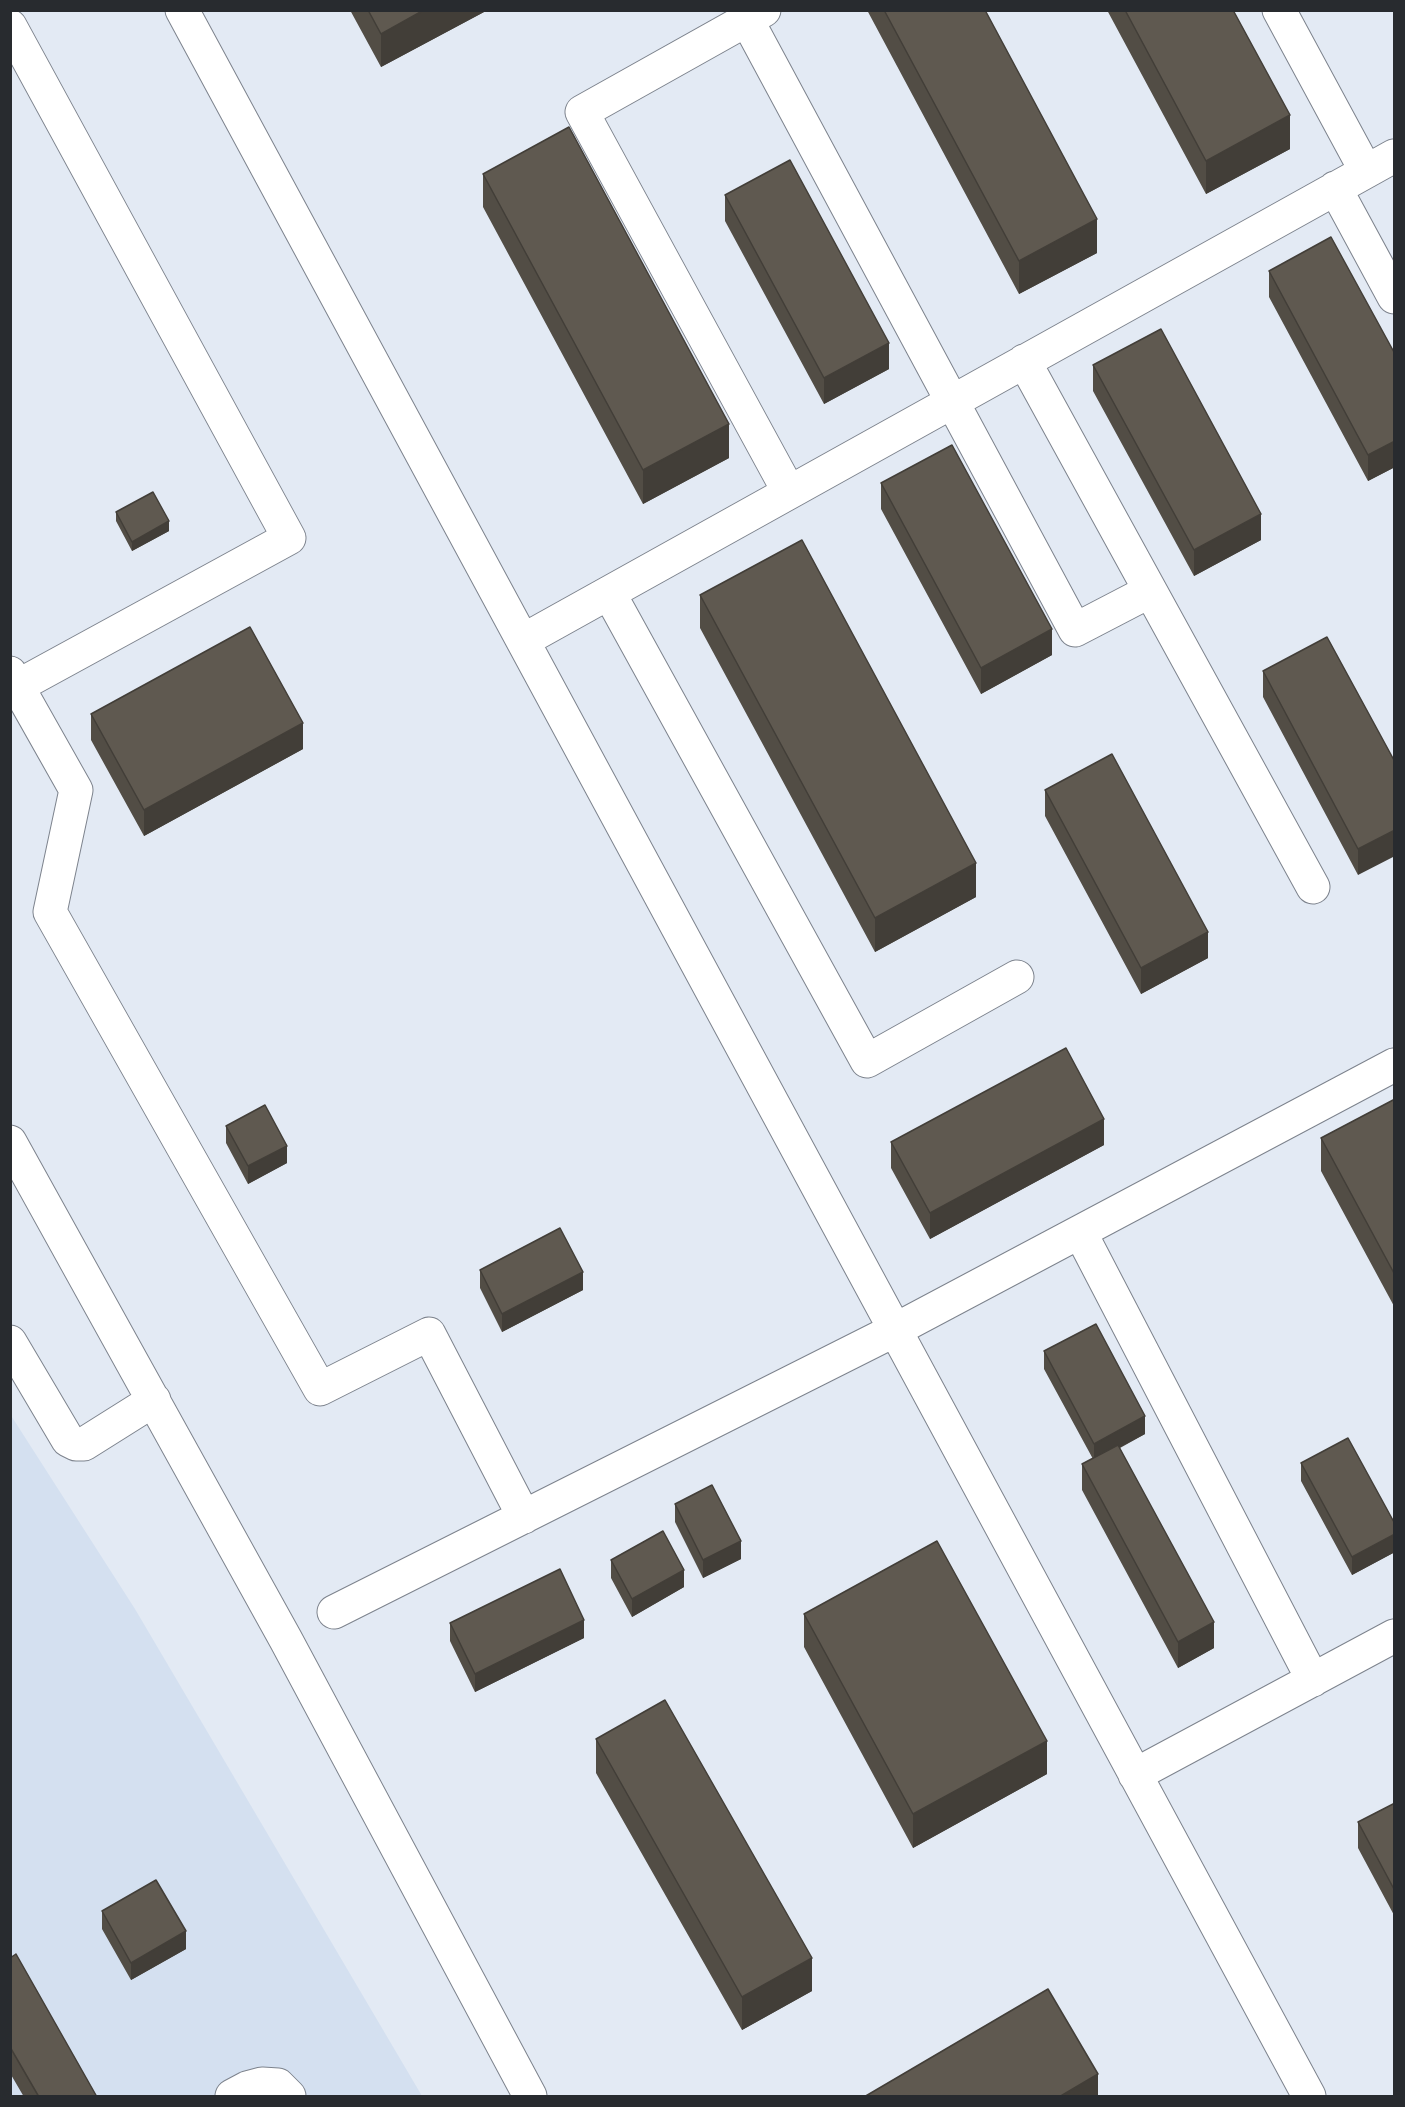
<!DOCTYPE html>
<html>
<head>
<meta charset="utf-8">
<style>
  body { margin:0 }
  #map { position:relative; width:1405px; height:2107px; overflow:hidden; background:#e3eaf4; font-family:"PT Sans",sans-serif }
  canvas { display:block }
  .frame { position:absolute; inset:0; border:12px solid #282b2f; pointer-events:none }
</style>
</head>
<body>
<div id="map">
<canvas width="1405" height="2107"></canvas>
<div class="frame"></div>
</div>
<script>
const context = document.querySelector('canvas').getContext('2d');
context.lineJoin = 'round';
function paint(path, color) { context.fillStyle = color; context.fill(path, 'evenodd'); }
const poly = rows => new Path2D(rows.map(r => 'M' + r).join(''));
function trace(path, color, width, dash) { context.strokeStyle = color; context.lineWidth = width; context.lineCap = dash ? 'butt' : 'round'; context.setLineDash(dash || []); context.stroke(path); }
const built = poly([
  [10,1414,135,1609,422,2096,11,2096]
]);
const minor = poly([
  [182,10,1309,2096],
  [764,10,582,112,789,492],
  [1279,10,1366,171],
  [747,20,1075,630,1150,591],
  [10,26,289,538,18,686],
  [1335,188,1394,297],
  [1024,361,1313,887],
  [609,593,867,1061,1017,977],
  [524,640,1394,156],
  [10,673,76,790,50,912,320,1389,429,1334,524,1517],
  [10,1142,286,1640,530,2096],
  [1080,1232,1313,1680],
  [10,1342,68,1440,76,1444,84,1444,154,1400],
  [334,1612,895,1330,1394,1065],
  [1135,1775,1394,1636],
  [232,2096,247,2088,262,2084,278,2085,289,2096]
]);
const wall = poly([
  [350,10,484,10,484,12,381,67],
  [867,10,985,10,1097,253,1019,294],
  [1107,10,1233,10,1290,149,1206,194],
  [483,174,729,458,643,504,483,207],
  [725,195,889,369,824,404,725,221],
  [1269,271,1395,354,1395,467,1368,481,1269,297],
  [1093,365,1261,540,1194,576,1093,391],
  [881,483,1052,655,981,694,881,509],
  [116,512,169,531,132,551,116,521],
  [700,595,976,897,875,952,700,628],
  [1263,671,1395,762,1358,875,1263,697],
  [91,714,303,749,144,836,91,740],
  [1045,790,1208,958,1141,994,1045,816],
  [1395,1099,1395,1308,1321,1171,1321,1138],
  [226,1126,287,1163,248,1184,226,1143],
  [891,1142,1104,1145,930,1239,891,1168],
  [480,1270,583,1290,502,1332,480,1288],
  [1044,1351,1145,1434,1120,1448,1214,1648,1178,1668,1082,1490,1082,1464,1093,1459,1044,1369],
  [1301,1463,1395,1524,1395,1552,1352,1575,1301,1481],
  [675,1504,741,1559,703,1578,675,1522],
  [611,1560,684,1587,632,1617,611,1578],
  [804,1614,1047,1774,913,1848,804,1647],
  [450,1623,584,1638,475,1692,450,1641],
  [596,1739,812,1991,742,2030,596,1773],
  [1395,1803,1395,1917,1358,1848,1358,1822],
  [102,1911,186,1949,131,1980,102,1929],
  [10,1958,97,2097,24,2097,10,2073]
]);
const shadedWall = poly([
  [424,10,484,10,484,12,381,67,381,34],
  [1290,115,1290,149,1206,194,1206,161],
  [1097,219,1097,253,1019,294,1019,261],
  [889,343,889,369,824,404,824,378],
  [729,424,729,458,643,504,643,470],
  [1395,441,1395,467,1368,481,1368,455],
  [1261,514,1261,540,1194,576,1194,550],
  [169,521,169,531,132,551,132,542],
  [1052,629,1052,655,981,694,981,668],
  [303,723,303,749,144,836,144,810],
  [1395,830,1395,856,1358,875,1358,849],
  [976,863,976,897,875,952,875,918],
  [1208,932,1208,958,1141,994,1141,968],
  [1104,1119,1104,1145,930,1239,930,1213],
  [287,1146,287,1163,248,1184,248,1166],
  [583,1272,583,1290,502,1332,502,1314],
  [1145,1416,1145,1434,1094,1461,1094,1444],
  [1395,1534,1395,1552,1352,1575,1352,1557],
  [741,1541,741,1559,703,1578,703,1560],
  [684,1570,684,1587,632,1617,632,1599],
  [584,1620,584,1638,475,1692,475,1674],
  [1214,1622,1214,1648,1178,1668,1178,1642],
  [1047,1741,1047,1774,913,1848,913,1814],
  [186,1931,186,1949,131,1980,131,1963],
  [812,1958,812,1991,742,2030,742,1997],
  [1098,2074,1098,2097,1059,2097]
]);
const building = poly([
  [368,10,424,10,381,34,368,10],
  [884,10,985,10,1097,219,1019,261,884,10],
  [1125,10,1233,10,1290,115,1206,161,1125,10],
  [569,127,729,424,643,470,483,174,569,127],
  [790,160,889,343,824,378,725,195,790,160],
  [1331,237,1395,354,1395,441,1368,455,1269,271,1331,237],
  [1161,329,1261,514,1194,550,1093,365,1161,329],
  [952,445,1052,629,981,668,881,483,952,445],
  [153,492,169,521,132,542,116,512,153,492],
  [802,540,976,863,875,918,700,595,802,540],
  [250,627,303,723,144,810,91,714,250,627],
  [1327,637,1395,762,1395,830,1358,849,1263,671,1327,637],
  [1112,754,1208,932,1141,968,1045,790,1112,754],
  [1066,1048,1104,1119,930,1213,891,1142,1066,1048],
  [1395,1099,1395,1275,1321,1138,1395,1099],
  [265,1105,287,1146,248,1166,226,1126,265,1105],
  [560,1228,583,1272,502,1314,480,1270,560,1228],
  [1096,1324,1145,1416,1094,1444,1044,1351,1096,1324],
  [1348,1438,1395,1524,1395,1534,1352,1557,1301,1463,1348,1438],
  [1118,1445,1214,1622,1178,1642,1082,1464,1118,1445],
  [712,1485,741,1541,703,1560,675,1504,712,1485],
  [663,1531,684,1570,632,1599,611,1560,663,1531],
  [937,1541,1047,1741,913,1814,804,1614,937,1541],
  [560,1569,584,1620,475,1674,450,1623,560,1569],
  [665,1700,812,1958,742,1997,596,1739,665,1700],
  [1395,1803,1395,1891,1358,1822,1395,1803],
  [156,1880,186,1931,131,1963,102,1911,156,1880],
  [16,1954,97,2097,39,2097,10,2047,10,1958,16,1954],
  [1048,1989,1098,2074,1059,2097,864,2097,1048,1989]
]);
paint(built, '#d4e0f0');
trace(minor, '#7d838d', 35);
trace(minor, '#fff', 33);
paint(wall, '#524d45');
paint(shadedWall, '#423e38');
paint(building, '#5f5950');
trace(building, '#423e38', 1.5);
</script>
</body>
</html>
